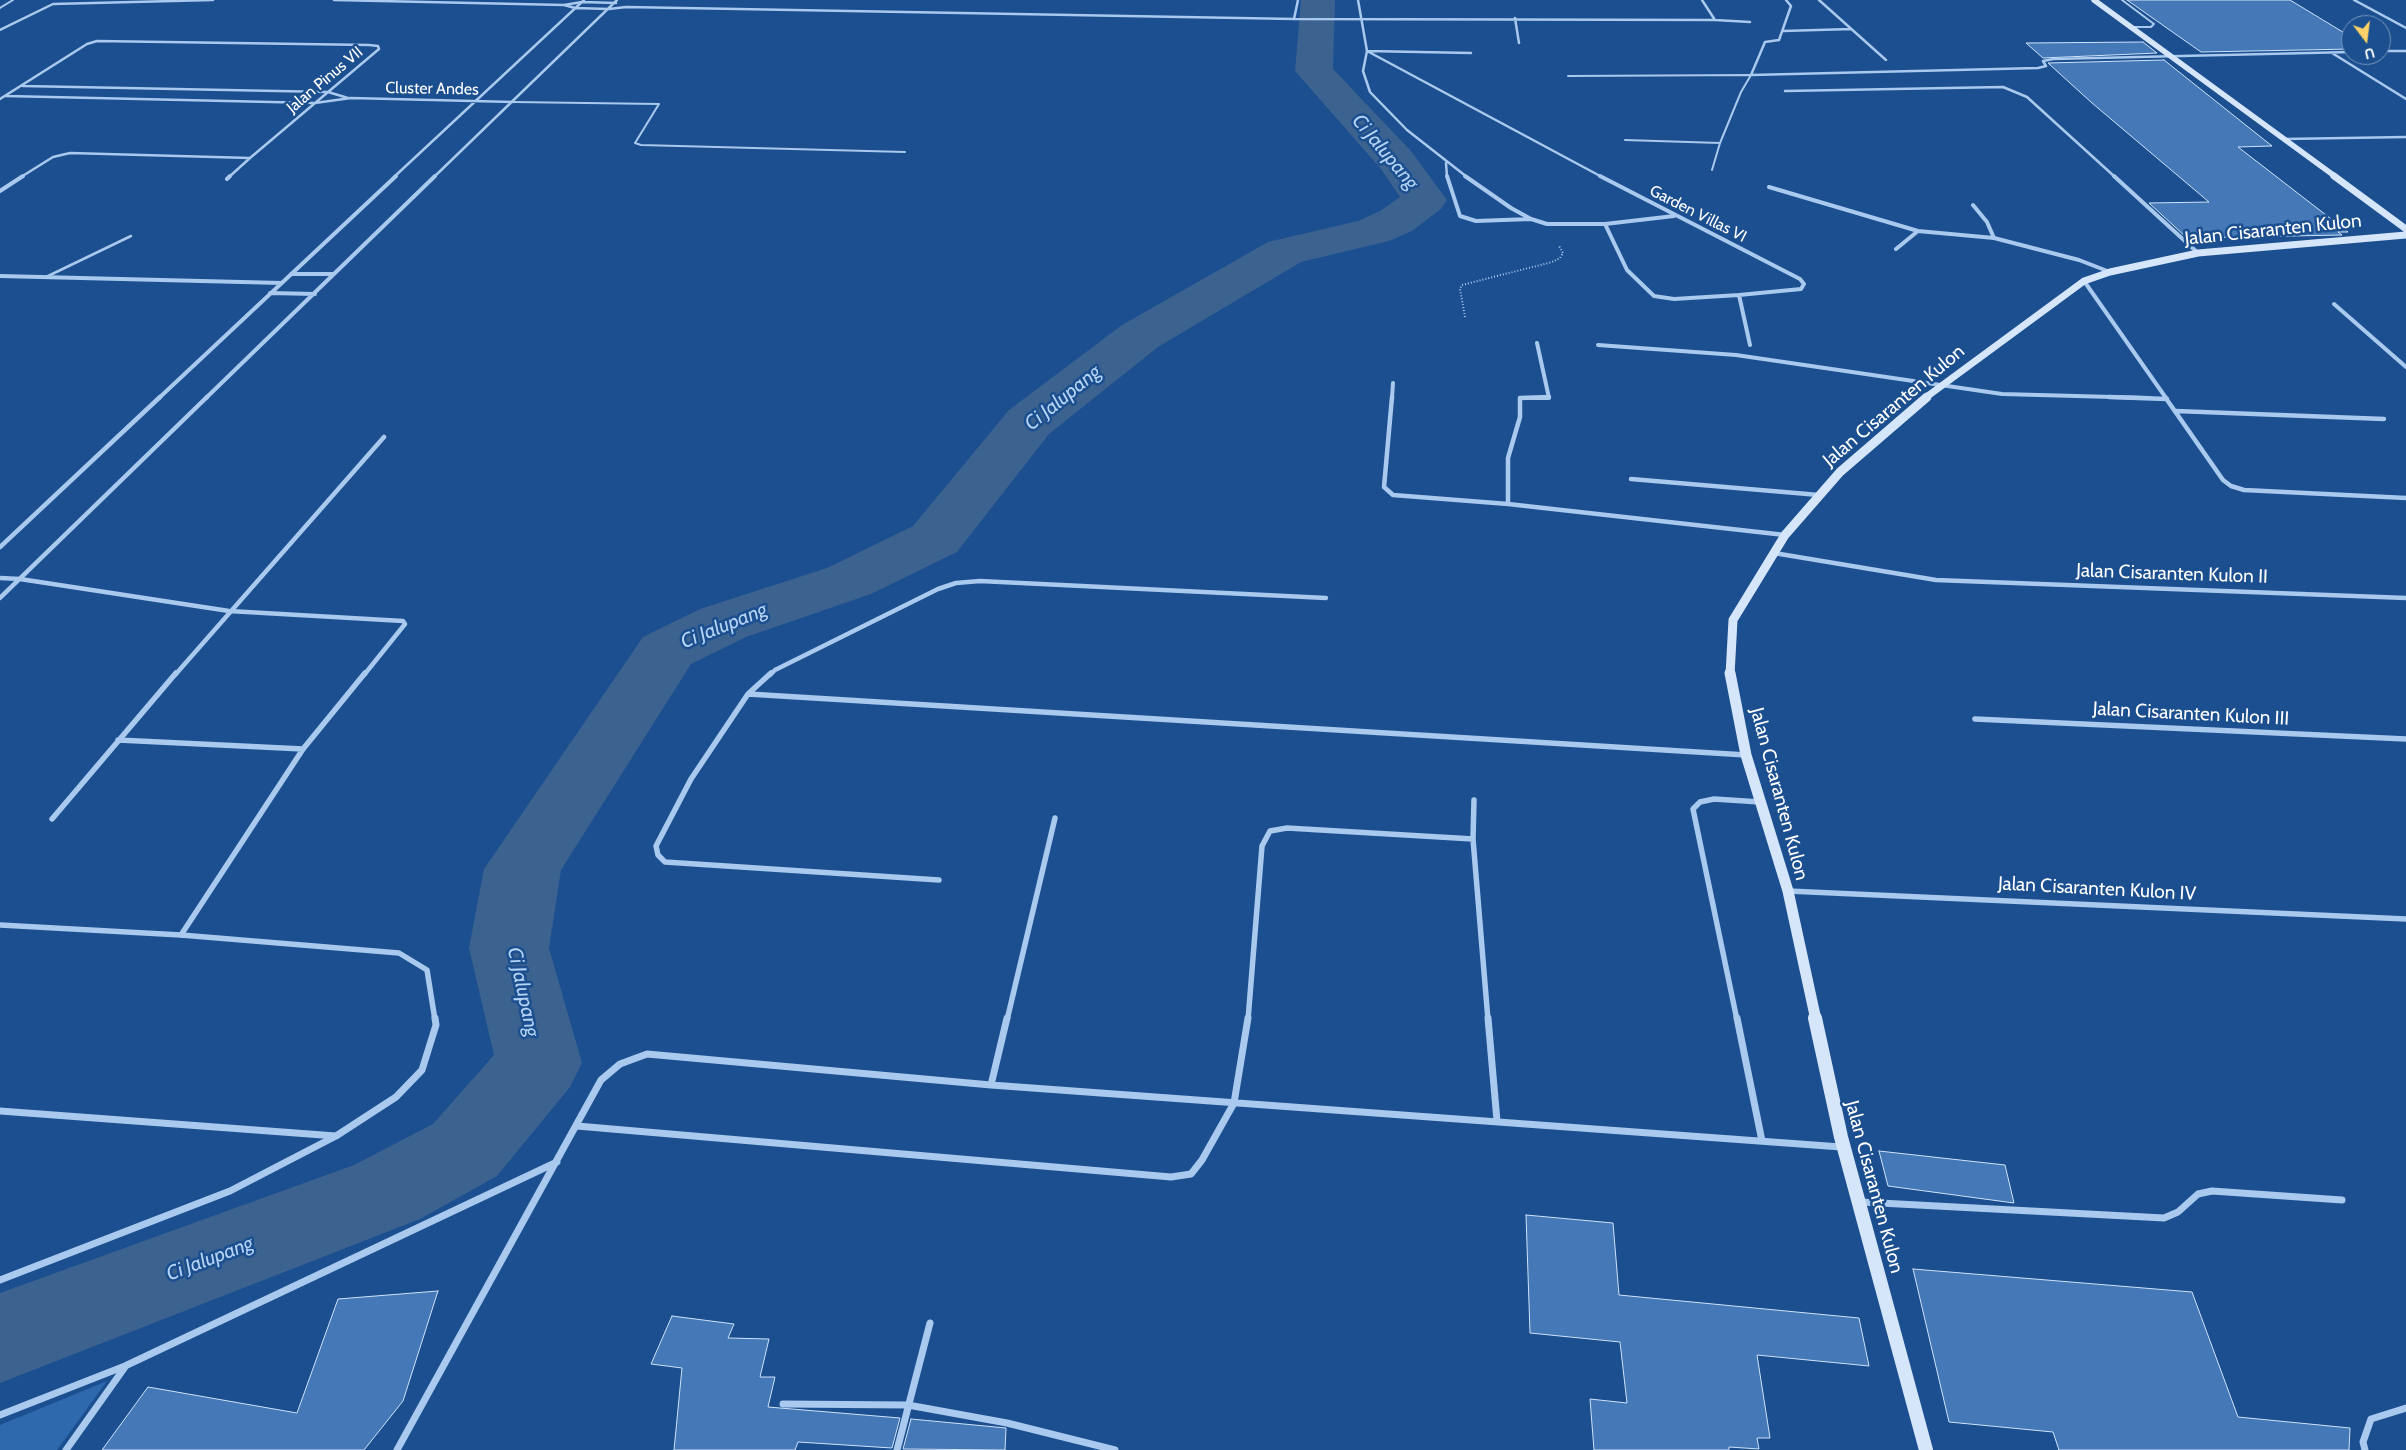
<!DOCTYPE html>
<html>
<head>
<meta charset="utf-8">
<style>
  body { margin:0 }
  #map { position:relative; width:2406px; height:1450px; overflow:hidden; background:#1b4f8f; font-family:Cabin,sans-serif }
  canvas { display:block }
  .north { position:absolute; left:2341px; top:15px; width:50px; height:50px; box-sizing:border-box; background:#1b4f8f; border:1px solid #7695bc; border-radius:50%; rotate:165deg; font-size:14px; font-weight:700; line-height:20px; text-align:center; color:#fff }
  .north::after { content:''; display:block; margin:auto; width:18px; height:22px; background:#ffd166; clip-path:polygon(50% 0,100% 100%,50% 72%,0 100%) }
</style>
</head>
<body>
<div id="map">
<canvas width="2406" height="1450"></canvas>
<div class="north">U</div>
</div>
<script>
const context = document.querySelector('canvas').getContext('2d');
context.lineJoin = 'round';
function paint(path, color) { context.fillStyle = color; context.fill(path, 'evenodd'); }
const poly = rows => new Path2D(rows.map(r => 'M' + r).join(''));
function trace(path, color, width, dash) { context.strokeStyle = color; context.lineWidth = width; context.lineCap = dash ? 'butt' : 'round'; context.setLineDash(dash || []); context.stroke(path); }
function label(font, color, halo, rows, align = 'center') {
  context.font = font + ' Cabin,sans-serif'; context.lineWidth = 5; context.setLineDash([]); context.textBaseline = 'middle'; context.strokeStyle = halo; context.fillStyle = color; for (const [text, x, y, turn = 0] of rows) {
    context.save(); context.translate(x, y); context.rotate((+turn || 0) * Math.PI / 180); context.textAlign = isNaN(turn) ? turn : align; if (halo) context.strokeText(text, 0, 0); context.fillText(text, 0, 0); context.restore();
  }
}
const green = poly([
  [107,1381,57,1450,0,1450,0,1425]
]);
const river = poly([
  [1301,0,1335,0,1333,69,1411,151,1447,200,1441,209,1412,231,1389,241,1301,262,1158,347,1049,434,957,552,871,594,746,637,691,664,561,870,549,948,582,1063,570,1087,497,1176,420,1219,0,1383,0,1293,354,1165,433,1124,494,1055,469,948,484,869,643,637,700,609,827,568,913,526,1009,410,1122,325,1268,242,1358,221,1380,211,1400,197,1381,169,1295,71,1301,0]
]);
const building = poly([
  [2127,0,2290,0,2351,37,2351,49,2201,52,2127,0],
  [2143,42,2157,53,2043,58,2026,43,2143,42],
  [2164,60,2272,146,2238,147,2348,232,2338,232,2342,235,2187,238,2149,203,2209,202,2092,103,2048,63,2164,60],
  [1879,1151,2005,1165,2014,1203,1888,1186,1879,1151],
  [1526,1215,1613,1223,1619,1295,1859,1318,1869,1366,1757,1355,1770,1438,1757,1438,1759,1449,1729,1447,1729,1450,1594,1450,1590,1399,1627,1403,1620,1342,1530,1333,1526,1215],
  [1913,1269,2192,1292,2238,1417,2350,1428,2349,1450,2059,1450,2053,1432,1949,1422,1913,1269],
  [438,1291,403,1401,364,1450,102,1450,148,1387,297,1413,338,1299,438,1291],
  [672,1316,734,1324,728,1338,769,1339,760,1377,775,1377,768,1407,900,1418,892,1448,798,1442,795,1450,674,1450,682,1368,651,1364,672,1316],
  [911,1419,1006,1428,1005,1450,903,1449,911,1419]
]);
const path = poly([
  [1465,317,1460,289,1462,285,1552,262,1560,258,1563,253,1559,246]
]);
const laneFar1 = poly([
  [2122,0,2154,24,2151,27,2132,27],
  [0,8,13,0],
  [1568,76,1751,75,1741,92,1720,143,1712,170],
  [513,102,659,104,635,143,641,145,905,152],
  [1625,140,1720,143]
]);
const lane = poly([
  [46,277,131,236]
]);
const streetFar4 = poly([
  [334,0,564,5,582,2,616,3],
  [1358,0,1367,51,1363,71,1370,92,1407,130,1467,177],
  [1702,0,1715,20],
  [1786,0,1791,6,1779,40,1765,42,1751,75,2038,68,2046,66,2043,61,2053,59,2351,52],
  [1819,0,1886,60],
  [2354,0,2406,28],
  [564,5,575,8,609,9,626,7,1294,19,1715,20,1750,22],
  [1515,18,1519,43],
  [1294,19,1298,0],
  [0,30,53,4,213,0],
  [1783,31,1851,29],
  [1367,51,1602,177],
  [1367,51,1471,53],
  [2381,51,2406,51],
  [2332,53,2406,99],
  [23,86,328,92,348,98],
  [1785,91,2003,87,2027,97,2115,177],
  [6,96,315,103,351,98,513,102],
  [0,99,87,44,97,41,369,45,378,46,379,49,250,158,70,153,53,157,21,177],
  [2284,139,2406,137],
  [1446,163,1447,177],
  [229,177,250,158],
  [394,177,584,0],
  [434,177,617,0]
]);
const streetFar3 = poly([
  [1447,176,1460,216,1476,221,1531,219],
  [1465,176,1511,208,1531,219,1547,224,1605,224,1674,216],
  [1600,176,1800,279,1804,284,1801,289,1739,295,1674,299,1654,296,1627,270,1605,224],
  [2114,176,2198,253],
  [227,179,230,176],
  [1769,187,1918,231],
  [0,191,23,176],
  [1973,205,1987,222,1994,238],
  [1896,249,1918,231,1994,238,2079,260,2110,272],
  [291,274,334,274],
  [0,276,282,283],
  [2084,281,2166,398],
  [270,293,315,294],
  [1739,295,1750,345],
  [2334,304,2406,367],
  [1598,345,1736,355,2002,394,2150,398],
  [159,398,396,176],
  [206,398,435,176],
  [1392,398,1393,383],
  [1520,398,1549,398,1537,343]
]);
const streetFar2 = poly([
  [1392,397,1384,487,1393,495,1508,504,1785,535],
  [2109,397,2167,399],
  [2165,397,2223,480,2231,486,2244,490,2406,498],
  [2176,411,2384,419],
  [1631,479,1819,495],
  [1508,504,1508,458,1520,417,1520,398,1549,397],
  [0,547,160,397],
  [1774,553,1936,580,2406,598],
  [0,578,20,579,229,611,403,621,405,624,364,675],
  [0,598,207,397],
  [175,675,384,437],
  [770,675,775,670,938,589,956,583,980,581,1326,598]
]);
const streetFar1 = poly([
  [748,694,771,673],
  [1975,719,2406,739],
  [118,740,303,749],
  [52,819,176,673],
  [1473,839,1474,800],
  [939,880,665,862,658,855,656,846,691,779,748,694,1746,755],
  [1788,891,2406,919],
  [0,925,181,935,399,953,427,970,435,1020],
  [181,935,303,749,365,673],
  [1007,1020,1055,818],
  [1248,1020,1262,846,1270,831,1287,828,1473,839,1488,1020],
  [1737,1020,1693,809,1700,802,1714,799,1760,802]
]);
const street = poly([
  [1488,1018,1497,1121],
  [1737,1018,1762,1141],
  [991,1085,1007,1018],
  [0,1111,336,1136],
  [577,1126,1171,1177,1191,1174,1202,1160,1234,1103,1248,1018],
  [1861,1202,2164,1218,2178,1212,2198,1194,2212,1191,2342,1200],
  [0,1280,230,1191,336,1136,396,1097,422,1070,436,1025,435,1018],
  [783,1404,908,1405,1007,1423,1115,1450],
  [0,1415,125,1366,557,1162],
  [66,1450,125,1367],
  [397,1450,601,1080,620,1064,647,1054,991,1085,1841,1147],
  [897,1450,930,1323],
  [2365,1450,2363,1442,2371,1419,2406,1408]
]);
const secondaryFar4 = poly([
  [2094,0,2336,177]
]);
const secondaryFar3 = poly([
  [2334,176,2406,229],
  [1925,398,2084,281,2110,272,2198,253,2406,235]
]);
const secondaryFar2 = poly([
  [1730,675,1733,620,1785,535,1840,472,1927,397]
]);
const secondaryFar1 = poly([
  [1730,673,1746,755,1788,891,1816,1020]
]);
const secondary = poly([
  [1815,1018,1841,1137,1926,1450]
]);
const farStreetnames = [
  ["Jalan Pinus VII",325,80,-40],
  ["Cluster Andes",432,89,1],
  ["Garden Villas VI",1698,214,27]
];
const streetNames = [
  ["Jalan Cisaranten Kulon",2273,230,-6],
  ["Jalan Cisaranten Kulon",1894,406,-40],
  ["Jalan Cisaranten Kulon II",2172,574,2],
  ["Jalan Cisaranten Kulon III",2191,714,3],
  ["Jalan Cisaranten Kulon",1779,794,75],
  ["Jalan Cisaranten Kulon IV",2097,889,3],
  ["Jalan Cisaranten Kulon",1874,1187,75]
];
const waterNames = [
  ["Ci Jalupang",1385,152,50],
  ["Ci Jalupang",1063,398,-39],
  ["Ci Jalupang",724,626,-22],
  ["Ci Jalupang",523,992,78],
  ["Ci Jalupang",210,1259,-21]
];
paint(green, '#2e69ad');
paint(river, '#3c6290');
paint(building, '#4478b7');
trace(building, '#cfe3fa', 1);
trace(path, '#a9c9ee', 2, [1, 2]);
trace(laneFar1, '#a9c9ee', 2);
trace(lane, '#a9c9ee', 2.5);
trace(streetFar4, '#a9c9ee', 2.5);
trace(streetFar3, '#a9c9ee', 4);
trace(streetFar2, '#a9c9ee', 4.5);
trace(streetFar1, '#a9c9ee', 5.5);
trace(street, '#a9c9ee', 7);
trace(secondaryFar4, '#d6e6fa', 5.5);
trace(secondaryFar3, '#d6e6fa', 7);
trace(secondaryFar2, '#d6e6fa', 9);
trace(secondaryFar1, '#d6e6fa', 11);
trace(secondary, '#d6e6fa', 14);
label('16px', '#fff', '#1b4f8f', farStreetnames);
label('19px', '#fff', '#1b4f8f', streetNames);
label('italic 20px', '#b5d3f5', '#1b4f8f', waterNames);
</script>
</body>
</html>
